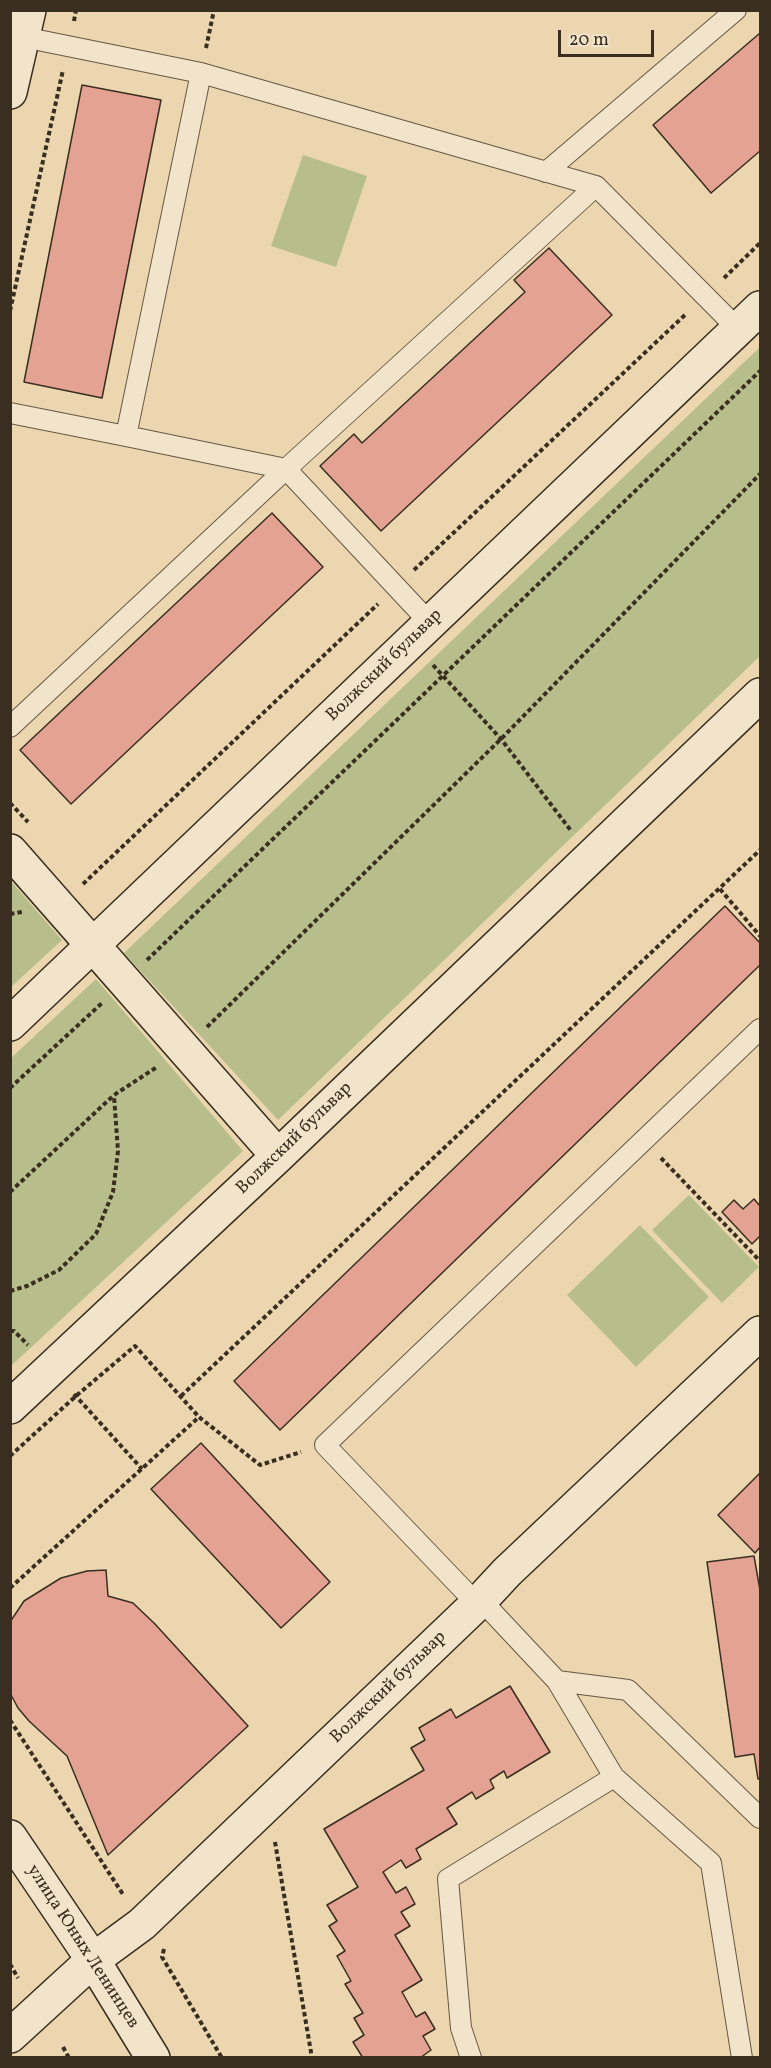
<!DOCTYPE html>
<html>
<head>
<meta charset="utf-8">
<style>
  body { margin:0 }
  #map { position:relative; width:771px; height:2068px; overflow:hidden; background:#ebd6af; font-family:Vollkorn,serif }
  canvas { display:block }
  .frame { position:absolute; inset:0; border:12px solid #392e1f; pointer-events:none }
  .scale { position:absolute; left:558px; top:30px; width:96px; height:27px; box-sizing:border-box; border:3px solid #392e1f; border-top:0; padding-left:8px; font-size:18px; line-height:21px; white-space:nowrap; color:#392e1f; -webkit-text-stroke:4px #f2e4cb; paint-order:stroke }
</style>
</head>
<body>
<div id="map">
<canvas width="771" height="2068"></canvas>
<div class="frame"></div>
<div class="scale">20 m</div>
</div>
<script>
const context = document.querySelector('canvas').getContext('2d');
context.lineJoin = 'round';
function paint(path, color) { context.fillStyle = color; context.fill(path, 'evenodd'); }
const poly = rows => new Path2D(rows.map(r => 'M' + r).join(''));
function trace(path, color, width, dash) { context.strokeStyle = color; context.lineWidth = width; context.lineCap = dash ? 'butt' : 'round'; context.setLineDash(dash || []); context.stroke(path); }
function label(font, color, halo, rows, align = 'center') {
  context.font = font + ' Vollkorn,serif'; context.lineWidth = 5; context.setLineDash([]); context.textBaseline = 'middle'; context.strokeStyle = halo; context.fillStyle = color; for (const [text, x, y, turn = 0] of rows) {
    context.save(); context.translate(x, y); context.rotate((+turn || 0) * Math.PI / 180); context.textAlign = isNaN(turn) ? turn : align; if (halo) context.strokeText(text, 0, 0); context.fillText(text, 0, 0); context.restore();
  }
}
const green = poly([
  [303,155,367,176,336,267,271,246],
  [760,347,760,656,278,1120,124,953],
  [10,880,62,940,11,987,10,987],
  [96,979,243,1151,11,1366,11,1058],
  [689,1195,759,1267,722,1303,652,1230],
  [640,1225,709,1297,636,1367,567,1295]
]);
const building = poly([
  [760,33,760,151,711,193,653,125,760,33],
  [82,85,161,100,102,398,24,382,82,85],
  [549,248,612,315,381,531,320,466,354,434,362,443,525,292,514,280,549,248],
  [272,513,323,567,71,804,20,750,272,513],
  [725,906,760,943,760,965,280,1430,234,1381,725,906],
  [754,1199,760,1206,760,1236,752,1244,722,1212,734,1200,743,1209,754,1199],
  [201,1443,330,1582,281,1628,151,1489,201,1443],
  [760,1473,760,1547,755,1553,718,1515,760,1473],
  [754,1556,760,1590,760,1779,758,1779,754,1754,735,1757,707,1562,754,1556],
  [106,1570,108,1596,133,1603,155,1624,248,1726,108,1855,67,1756,29,1721,18,1708,10,1693,10,1622,24,1601,61,1578,87,1571,106,1570],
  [510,1686,550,1752,507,1778,504,1771,490,1780,494,1788,476,1799,472,1792,447,1808,457,1824,416,1849,421,1859,406,1868,401,1860,383,1872,396,1893,406,1887,415,1904,401,1912,410,1926,395,1935,422,1980,402,1992,416,2017,425,2012,435,2029,423,2036,431,2050,420,2058,363,2058,353,2042,364,2035,354,2018,363,2013,345,1984,351,1981,337,1956,345,1951,329,1926,337,1921,327,1905,358,1887,324,1829,424,1770,411,1748,425,1740,419,1728,451,1709,456,1718,510,1686]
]);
const path = poly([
  [74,21,76,10],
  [206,48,214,10],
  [724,278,760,243],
  [10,311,63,70],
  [414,570,686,314],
  [433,665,501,739,572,832],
  [10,803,28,822],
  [83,884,378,604],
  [720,889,760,936],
  [10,914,22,912],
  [147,960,760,371],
  [207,1027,501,739,760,474],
  [10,1088,102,1003],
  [661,1158,760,1261],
  [10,1192,114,1095,157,1067],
  [10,1291,27,1286,59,1270,96,1234,113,1192,118,1151,114,1096],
  [10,1331,14,1331,28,1345],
  [74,1394,142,1469],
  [181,1396,760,850],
  [10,1456,76,1396,135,1346,199,1417],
  [10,1588,199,1417,260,1465,301,1452],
  [10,1694,11,1694],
  [10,1720,124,1896],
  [275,1842,312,2058],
  [164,1949,162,1957,222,2058],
  [10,1964,18,1978],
  [63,2047,69,2058]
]);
const lane = poly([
  [201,73,596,186,738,329],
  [546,172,736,10],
  [10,413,126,436,201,73,23,37],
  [126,436,286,469,596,186],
  [10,727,286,469,430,623],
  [477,1604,325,1445,760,1029],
  [557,1681,628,1690,760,1818],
  [614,1777,711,1863,742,2058],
  [471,2058,461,2028,448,1879,614,1777,557,1681,481,1600]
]);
const secondary = poly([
  [10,92,29,10],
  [10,851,278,1156],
  [10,1024,760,308],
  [10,1407,278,1156,760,695],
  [10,1837,93,1960,153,2058],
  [10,2036,93,1960,142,1924,481,1600,507,1572,760,1333]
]);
const streetNames = [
  ["Волжский бульвар",385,666,-44],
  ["Волжский бульвар",295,1139,-44],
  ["Волжский бульвар",389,1688,-44],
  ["улица Юных Ленинцев",82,1947,57]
];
paint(green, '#b7be8b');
paint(building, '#e4a292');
trace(building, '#392e1f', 1.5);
trace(lane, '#665843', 22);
trace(secondary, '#392e1f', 36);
trace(path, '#392e1f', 4, [4.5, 3]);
trace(lane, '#f2e4cb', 20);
trace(secondary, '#f2e4cb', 33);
label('18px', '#392e1f', '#f2e4cb', streetNames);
</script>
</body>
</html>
